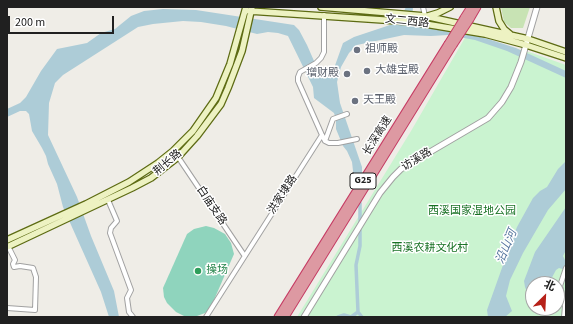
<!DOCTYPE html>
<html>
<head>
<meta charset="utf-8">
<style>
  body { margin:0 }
  #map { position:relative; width:573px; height:324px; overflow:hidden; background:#efede7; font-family:"Source Sans 3","Noto Sans SC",sans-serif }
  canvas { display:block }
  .frame { position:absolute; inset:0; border:8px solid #202020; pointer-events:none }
  .north { position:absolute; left:525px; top:276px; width:40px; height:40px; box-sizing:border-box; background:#fff; border:1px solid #a6a6a6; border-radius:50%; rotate:24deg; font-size:11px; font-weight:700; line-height:16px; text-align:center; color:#202020 }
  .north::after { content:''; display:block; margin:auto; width:14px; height:18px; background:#b72119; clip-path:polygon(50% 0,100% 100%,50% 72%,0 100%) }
  .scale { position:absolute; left:8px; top:16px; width:106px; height:18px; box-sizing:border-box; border:2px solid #202020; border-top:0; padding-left:5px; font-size:12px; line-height:14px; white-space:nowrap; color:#202020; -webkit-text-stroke:3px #fff; paint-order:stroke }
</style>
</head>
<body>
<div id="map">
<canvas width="573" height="324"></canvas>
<div class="frame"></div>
<div class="north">北</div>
<div class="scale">200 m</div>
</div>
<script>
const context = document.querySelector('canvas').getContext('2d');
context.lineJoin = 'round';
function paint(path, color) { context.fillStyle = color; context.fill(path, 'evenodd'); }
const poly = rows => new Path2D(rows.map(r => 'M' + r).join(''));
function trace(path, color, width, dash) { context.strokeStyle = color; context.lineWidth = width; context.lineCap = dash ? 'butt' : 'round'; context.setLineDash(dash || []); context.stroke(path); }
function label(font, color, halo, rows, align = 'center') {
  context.font = font + ' "Source Sans 3","Noto Sans SC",sans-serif'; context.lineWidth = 3; context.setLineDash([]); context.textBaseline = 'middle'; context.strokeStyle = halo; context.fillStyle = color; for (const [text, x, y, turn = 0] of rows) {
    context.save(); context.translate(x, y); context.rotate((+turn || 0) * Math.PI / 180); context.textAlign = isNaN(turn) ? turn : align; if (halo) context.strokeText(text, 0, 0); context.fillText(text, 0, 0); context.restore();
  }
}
const grass = poly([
  [501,7,530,7,523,28,511,28,504,22]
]);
const park = poly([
  [466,36,532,53,566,65,566,317,297,317,411,131],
  [533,284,557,284,557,308,533,308]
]);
const pitch = poly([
  [206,226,214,228,225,234,231,243,234,254,210,309,205,313,197,316,184,316,176,312,167,303,164,297,163,288,187,234,194,229]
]);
const water = poly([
  [406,7,413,7,412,20,488,39,516,48,566,71,566,78,507,51,475,40,448,35,431,36,404,35,357,45,349,53,341,67,337,82,340,103,362,167,362,174,355,188,352,162,347,151,343,146,336,129,336,119,334,113,314,98,313,87,288,36,278,33,268,32,257,34,226,26,201,22,183,21,153,24,138,27,63,75,55,83,49,103,48,135,77,197,91,236,114,291,119,317,109,317,101,292,63,207,57,184,48,164,46,156,42,148,32,131,29,114,26,111,20,111,7,117,7,109,20,103,26,97,41,71,57,49,87,43,101,33,115,29,131,16,144,11,163,9,196,10,294,25,299,30,307,45,318,70,323,75,328,77,332,74,343,43,354,37,393,24,401,17],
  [566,161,566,189,548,210,523,253,510,280,506,296,512,311,505,317,488,317,487,310,513,237,517,227,533,198,540,191,547,187,558,169],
  [566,207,566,250,563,256,566,262,566,270,559,268,556,270,549,283,533,284,533,295,528,295,525,287,524,281,535,252]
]);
const canal = poly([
  [360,203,360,246,356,265,358,312,362,317],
  [338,317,344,315,351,317,358,312]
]);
const minor = poly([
  [423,7,425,16],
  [324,15,324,52,321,58,316,63,300,72,298,77,298,81,322,135,325,141,329,143,338,143,357,139],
  [325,141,333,119,347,114],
  [178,157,244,255],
  [108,200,117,221,111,228,110,233,131,290,127,298,129,312,133,317],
  [7,308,35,310,36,277,33,268,20,266,14,267,13,264,15,260,8,246],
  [206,317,322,135],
  [564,317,565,306,560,286,566,268]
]);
const tertiary = poly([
  [304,317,380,193,393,177,401,169,488,118,502,102,511,87,521,62,537,7]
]);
const secondary = poly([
  [321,7,425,16,528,39,566,52],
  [496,7,499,21,504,29,510,34],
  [249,11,413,22,485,34,526,45,566,58],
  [428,16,438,13,450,7],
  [7,240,86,204,129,182,158,163,173,151,193,131,216,98,230,64,246,7],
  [7,247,132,188,151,178,178,157,197,136,221,104,228,88,242,51,252,7]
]);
const motorway = poly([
  [464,18,471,7],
  [470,19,477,7],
  [278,317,448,44],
  [285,317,453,45]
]);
const motorwayBridge = poly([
  [448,44,464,18],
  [453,45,470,19]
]);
const markers = [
  [357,50,4,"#6b7280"],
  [367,71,4,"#6b7280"],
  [347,74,4,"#6b7280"],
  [355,101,4,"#6b7280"],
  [198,271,4,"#2e9e5b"]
];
const shields = [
  [363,181,26]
];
const shieldNames = [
  ["G25",363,181]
];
const streetNames = [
  ["文二西路",407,22,6],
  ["长深高速",378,136,-58],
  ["访溪路",417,160,-32],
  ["荆长路",168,163,-40],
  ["洪家埭路",283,195,-57],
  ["白庙支路",211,206,56]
];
const worshipNames = [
  ["祖师殿",365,50],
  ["大雄宝殿",375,71],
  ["增财殿",339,74,"right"],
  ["天王殿",363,101]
];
const parkNames = [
  ["西溪国家湿地公园",472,212],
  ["西溪农耕文化村",430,249]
];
const leisureNames = [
  ["操场",206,271]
];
const waterNames = [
  ["沿山河",507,247,-67]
];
paint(grass, '#c8e3b4');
paint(park, '#caf3d0');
paint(pitch, '#8fd4bd');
paint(water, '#adccd7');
trace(canal, '#adccd7', 3.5);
trace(minor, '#a1a1a1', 6);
trace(tertiary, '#a1a1a1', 7);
trace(secondary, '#5d6b13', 8);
trace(motorway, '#c63c64', 9);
trace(minor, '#fff', 4);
trace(tertiary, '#fff', 5);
trace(secondary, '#edf2c2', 5.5);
trace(motorway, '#dd99a2', 7);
trace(motorwayBridge, '#c63c64', 9, []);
trace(motorwayBridge, '#dd99a2', 7);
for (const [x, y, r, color] of markers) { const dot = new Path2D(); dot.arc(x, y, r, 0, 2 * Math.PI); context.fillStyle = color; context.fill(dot); trace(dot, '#fff', 1.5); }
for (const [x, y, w] of shields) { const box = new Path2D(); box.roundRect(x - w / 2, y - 8, w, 16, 3); context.fillStyle = '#fff'; context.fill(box); trace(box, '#202020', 1); }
label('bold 10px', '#202020', null, shieldNames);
label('11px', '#202020', '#fff', streetNames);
label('11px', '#5b616d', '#fff', worshipNames, 'left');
label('11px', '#197225', '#fff', parkNames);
label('11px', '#27864d', '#fff', leisureNames, 'left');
label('italic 12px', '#54759d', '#fff', waterNames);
</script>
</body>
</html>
